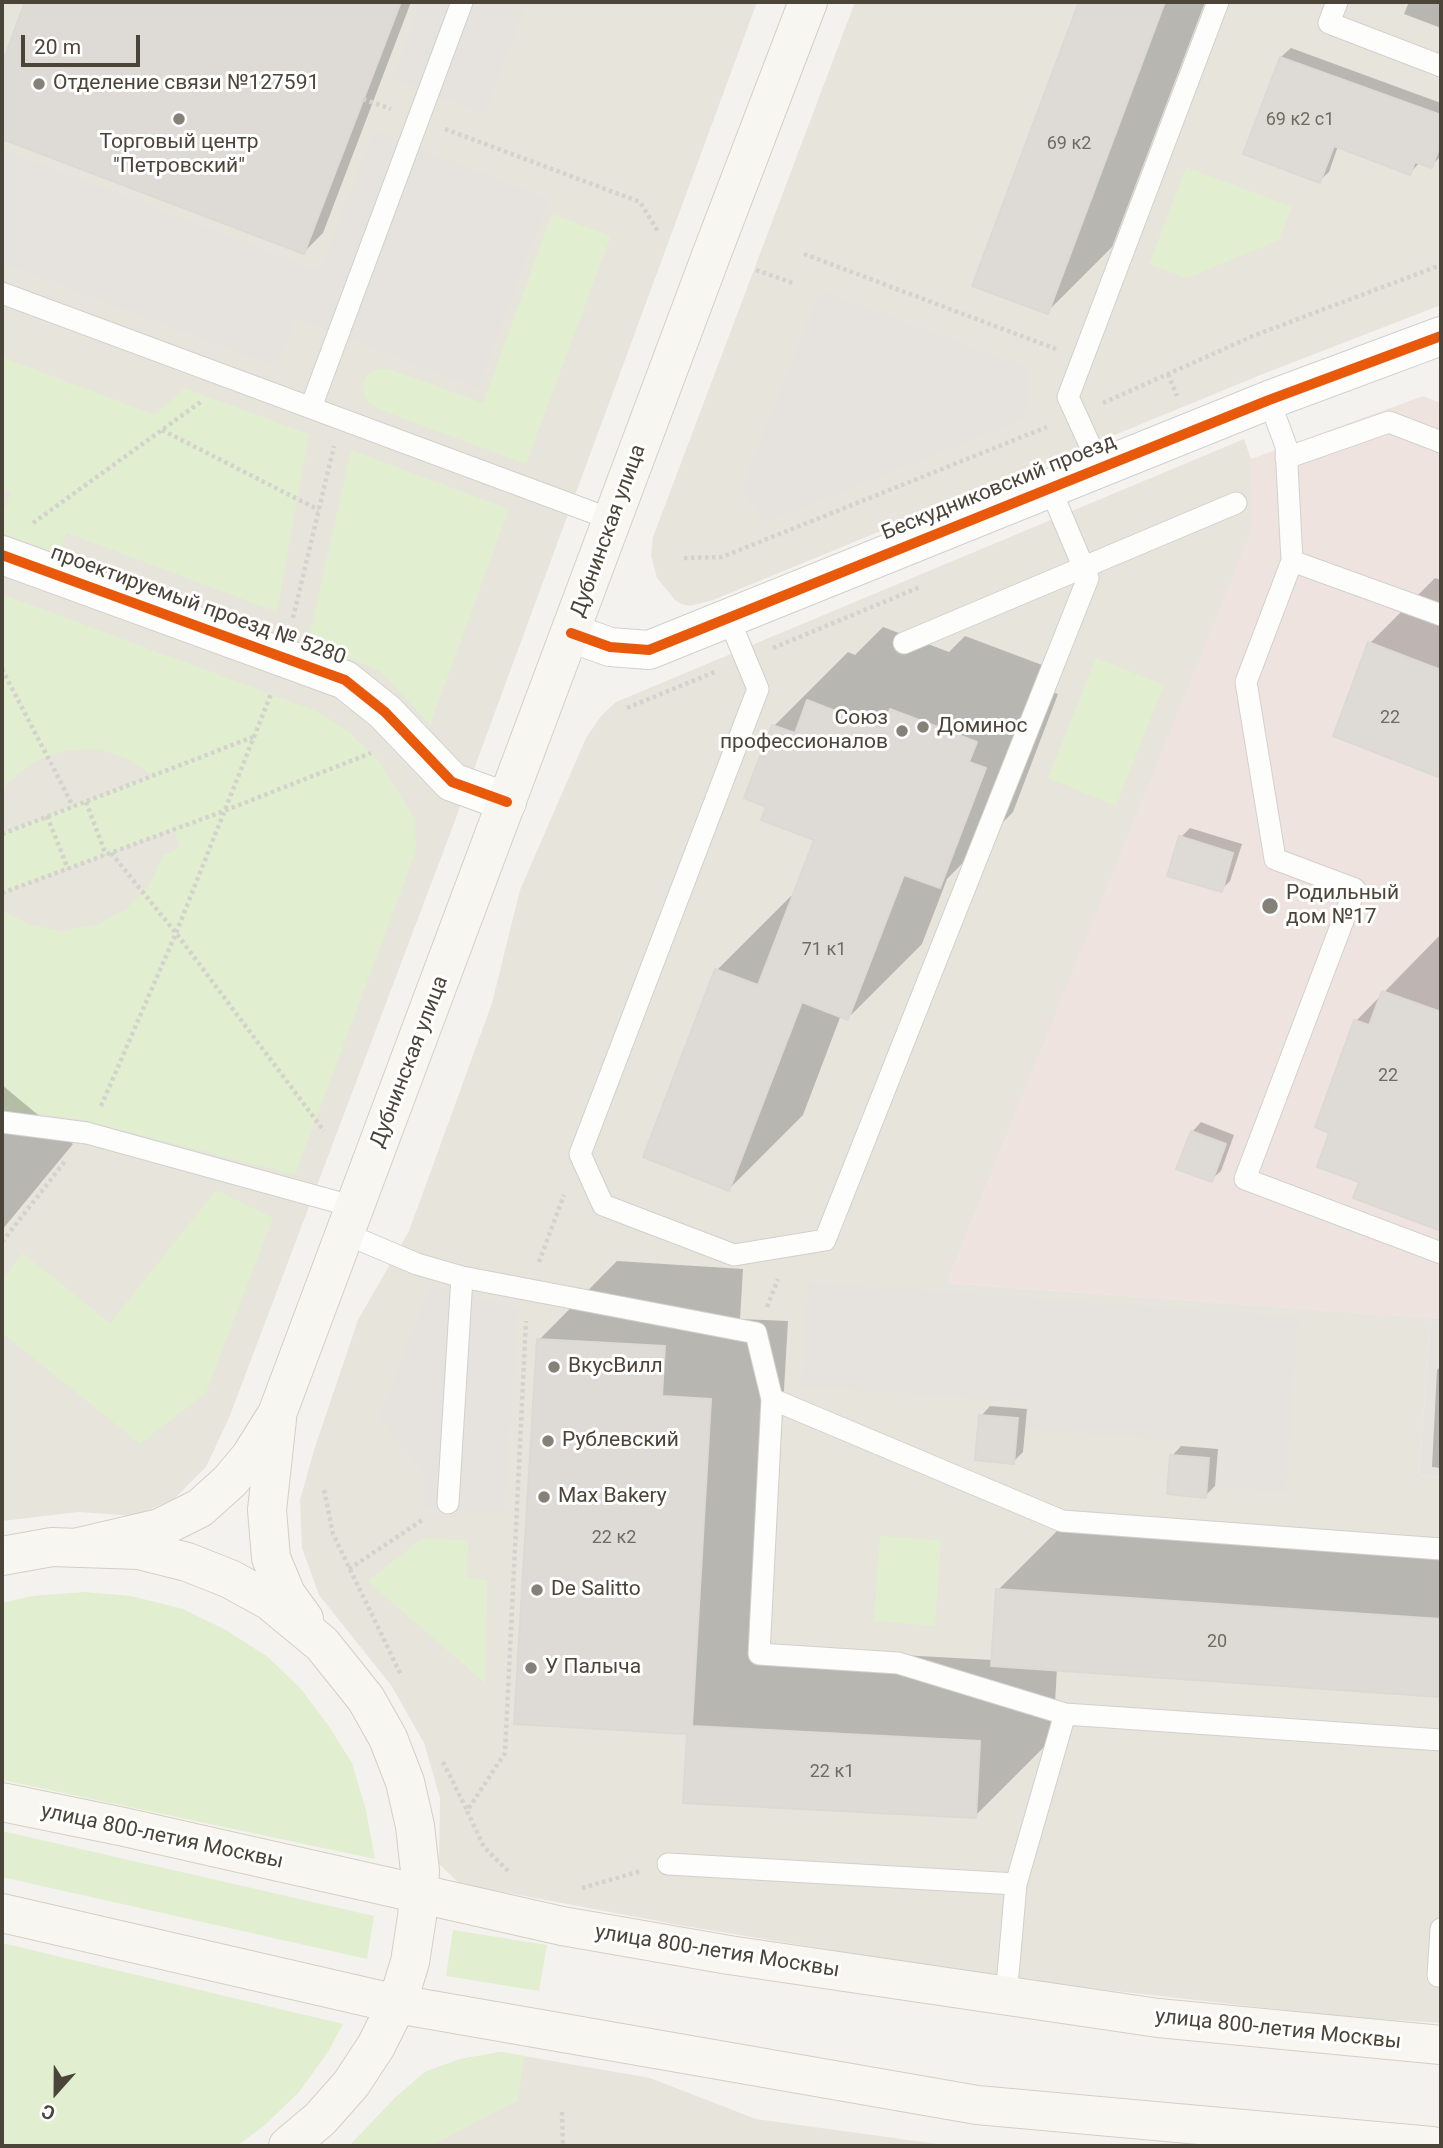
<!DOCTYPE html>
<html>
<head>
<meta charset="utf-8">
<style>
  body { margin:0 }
  #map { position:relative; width:1443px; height:2148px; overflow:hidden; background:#f4f2ee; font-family:Roboto,sans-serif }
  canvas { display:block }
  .frame { position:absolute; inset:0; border:4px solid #4b4439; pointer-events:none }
  .north { position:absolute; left:21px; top:2057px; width:70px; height:70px; -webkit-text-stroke:5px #fff; paint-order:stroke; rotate:201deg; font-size:19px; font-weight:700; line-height:28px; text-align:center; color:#4b4439 }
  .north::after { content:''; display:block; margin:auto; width:24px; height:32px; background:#4b4439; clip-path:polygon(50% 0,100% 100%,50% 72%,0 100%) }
  .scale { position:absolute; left:21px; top:35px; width:119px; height:32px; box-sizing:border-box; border:4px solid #4b4439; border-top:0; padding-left:9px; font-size:21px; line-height:24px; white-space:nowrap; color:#4b4439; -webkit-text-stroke:5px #fff; paint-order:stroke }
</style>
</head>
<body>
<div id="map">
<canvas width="1443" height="2148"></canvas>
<div class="frame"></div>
<div class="north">С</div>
<div class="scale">20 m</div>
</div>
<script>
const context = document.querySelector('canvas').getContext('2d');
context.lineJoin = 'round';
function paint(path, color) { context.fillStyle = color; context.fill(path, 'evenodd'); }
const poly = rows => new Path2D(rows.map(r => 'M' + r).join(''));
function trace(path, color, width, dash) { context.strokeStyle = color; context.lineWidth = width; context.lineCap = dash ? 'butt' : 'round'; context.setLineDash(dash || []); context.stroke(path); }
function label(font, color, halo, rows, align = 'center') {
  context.font = font + ' Roboto,sans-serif'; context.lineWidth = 6; context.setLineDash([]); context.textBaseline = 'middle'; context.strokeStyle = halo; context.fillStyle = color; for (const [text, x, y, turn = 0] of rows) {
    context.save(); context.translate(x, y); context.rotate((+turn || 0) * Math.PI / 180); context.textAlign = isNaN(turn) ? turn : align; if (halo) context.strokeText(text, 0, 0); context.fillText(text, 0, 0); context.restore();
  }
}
const residential = poly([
  [2,2,757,2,453,826,229,1418,206,1467,174,1499,135,1516,79,1512,2,1521],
  [855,2,1441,2,1441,305,1263,374,713,600,690,606,681,604,675,600,657,578,651,555,653,537],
  [1244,439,1251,459,1253,529,947,1283,1431,1318,1419,1475,1441,1477,1441,2023,1348,2017,1008,1979,685,1926,460,1884,439,1864,440,1798,424,1743,391,1685,319,1595,302,1548,300,1500,314,1450,358,1320,409,1231,492,1003,520,890,586,738,601,716,616,702],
  [501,2052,650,2078,756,2119,952,2146,349,2146,396,2097,425,2072,460,2059]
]);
const industrial = poly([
  [1431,1318,1441,1319,1441,1477,1419,1475]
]);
const medical = poly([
  [1423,396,1441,403,1441,1319,947,1283,1252,529,1251,459]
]);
const green = poly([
  [1186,167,1292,207,1279,240,1187,278,1149,264],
  [552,214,611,236,526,464,378,409,369,403,364,394,363,383,369,373,378,369,389,369,483,403],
  [2,357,155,415,184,388,309,434,277,612,67,533,58,554,2,533,2,516,11,492,2,488],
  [351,450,509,509,430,725,380,671,308,642],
  [2,594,314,710,347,730,378,760,415,819,416,851,295,1175,78,1119,2,1109,2,914,8,912,27,924,61,931,96,925,126,909,150,884,163,855,180,848,174,829,2,893,2,833,152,775,129,759,97,749,64,751,33,762,8,783,2,793],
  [1096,658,1164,685,1116,806,1048,778],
  [216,1190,273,1218,206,1393,140,1444,2,1333,2,1280,23,1253,110,1323],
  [880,1536,941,1540,935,1626,874,1621],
  [423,1538,468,1540,467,1578,487,1580,485,1683,367,1581],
  [84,1592,131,1596,183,1609,226,1630,268,1657,301,1689,328,1725,352,1763,366,1810,375,1859,2,1780,2,1603,32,1596],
  [2,1831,374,1916,367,1959,2,1877],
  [453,1930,547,1945,539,1991,446,1976],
  [2,1943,343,2024,328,2052,299,2092,265,2125,237,2146,2,2146],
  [501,2052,524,2056,518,2100,431,2146,349,2146,396,2097,425,2072,460,2059]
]);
const parking = poly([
  [421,2,527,2,485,114,392,78],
  [374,131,549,199,478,388,295,318,276,367,2,263,2,149,320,271],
  [820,290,1028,368,1025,419,766,522,742,489],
  [808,1282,1298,1317,1286,1492,1211,1487,1214,1443,1023,1429,1025,1402,801,1386],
  [430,1286,518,1308,504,1513,422,1508,425,1472,380,1419]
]);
const shadow = poly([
  [27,2,411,2,323,233,304,252,2,137,2,60,4,61],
  [1081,2,1205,2,1112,247,1047,312,975,285],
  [1409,2,1441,2,1441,28,1404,14],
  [1291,48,1441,103,1441,156,1431,166,1420,162,1410,173,1338,146,1329,172,1319,181,1245,153,1281,57],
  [1435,578,1441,580,1441,776,1335,735,1370,643],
  [883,627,949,652,965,636,1050,668,1042,688,1058,694,1013,812,947,879,922,944,848,1018,841,1015,803,1115,729,1189,717,970,791,896,794,897,816,839,769,806,774,726,848,652,855,655],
  [1190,828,1242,844,1230,881,1221,890,1181,837],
  [1441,934,1441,1229,1355,1197,1361,1181,1331,1132,1356,1021],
  [2,1085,73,1144,2,1230],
  [1201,1122,1234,1135,1221,1171,1211,1180,1192,1132],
  [617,1261,743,1269,740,1319,788,1321,769,1648,993,1660,998,1590,1072,1516,1441,1541,1441,1695,1057,1668,1053,1738,975,1816,689,1733,539,1340],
  [1441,1366,1441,1468,1432,1467,1437,1370],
  [990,1406,1027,1409,1023,1452,1013,1462,981,1416],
  [1181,1446,1218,1449,1215,1486,1205,1496,1172,1456]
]);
const building = poly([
  [25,2,401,2,304,254,2,139,2,64,25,2],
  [1079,2,1165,2,1048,314,972,286,1079,2],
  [1280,57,1441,115,1441,143,1432,168,1415,162,1410,175,1334,146,1320,183,1243,154,1280,57],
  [1368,642,1441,670,1441,778,1333,736,1368,642],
  [807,700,882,729,890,709,977,742,969,762,986,768,940,888,904,875,848,1020,802,1002,729,1191,643,1157,715,969,758,985,814,840,761,820,766,807,744,798,772,725,795,733,807,700],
  [1179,836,1233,853,1222,892,1167,876,1179,836],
  [1382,991,1441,1012,1441,1231,1353,1198,1359,1182,1317,1167,1329,1133,1315,1127,1354,1020,1369,1025,1382,991],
  [1191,1131,1226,1144,1212,1182,1176,1169,1191,1131],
  [537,1339,665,1346,662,1396,711,1399,692,1726,980,1741,976,1818,683,1803,687,1734,514,1724,537,1339],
  [979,1415,1018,1418,1014,1464,975,1460,979,1415],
  [1170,1455,1209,1458,1206,1498,1167,1494,1170,1455],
  [996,1589,1441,1619,1441,1697,991,1666,996,1589]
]);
const path = poly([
  [363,99,391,109],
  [445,129,640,202,659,233],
  [804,254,1056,349],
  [756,270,793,283],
  [1168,374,1177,396],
  [1103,403,1253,336,1441,265],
  [162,430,319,510],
  [33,523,202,401],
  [684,558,722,557,1047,427],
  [293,618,334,446],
  [773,648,920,587],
  [2,669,73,806],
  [627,708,717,671],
  [86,802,106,855],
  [47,816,68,869],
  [2,834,253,737],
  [111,853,176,933,324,1131],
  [2,893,224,811,371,753],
  [101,1106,176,933,271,694],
  [2,1242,66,1160],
  [539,1262,564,1195],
  [767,1307,778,1279],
  [324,1490,333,1534,401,1675],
  [349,1569,424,1519],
  [443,1762,467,1810],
  [508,1871,484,1847,467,1811,505,1753,526,1321],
  [582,1888,641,1871],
  [562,2112,563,2146]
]);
const lane = poly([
  [1337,2,1329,23,1441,66],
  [2,293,613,520],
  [1269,400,1286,446,1292,561,1246,682,1275,859,1355,889,1245,1179,1441,1253],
  [311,407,462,2],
  [1286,458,1389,422,1441,442],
  [1100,467,1068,397,1218,2],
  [1292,561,1441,615],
  [729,619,758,689,580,1154,603,1205,734,1255,825,1240,1088,578,1050,488],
  [904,643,1236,503],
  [2,1122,87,1133,355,1207],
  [346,1234,417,1264,462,1277,756,1333,772,1399,1062,1521,1441,1549],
  [772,1399,759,1654,898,1663,1065,1714,1016,1884,1006,1997],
  [448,1503,462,1277],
  [1065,1714,1441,1740],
  [668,1864,1016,1884],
  [1438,1976,1441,1929]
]);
const street = poly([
  [2,555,345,680,385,712,452,782,507,802],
  [571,633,610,647,649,650,1269,400,1441,336]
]);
const secondary = poly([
  [277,1419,267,1510,271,1558,286,1594,304,1619],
  [79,1547,160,1528,200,1508,230,1481,250,1457,277,1414,712,253,808,2],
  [2,1556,52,1547,139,1550,187,1562,230,1579,270,1601,322,1644,366,1699,388,1738,405,1782,415,1826,420,1871,417,1917,410,1962,397,2004,376,2046,351,2084,320,2119,288,2146],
  [2,1802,124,1827,562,1926,729,1955,1158,2018,1441,2045],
  [2,1913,397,2004,977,2105,1432,2146]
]);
const cycleway = poly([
  [2,555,345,680,385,712,452,782,507,802],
  [571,633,610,647,649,650,1269,400,1441,336]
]);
const markers = [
  [39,84,7,"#868178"],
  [179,119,7,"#868178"],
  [923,727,7,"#868178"],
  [902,731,7,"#868178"],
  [1270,906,9,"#868178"],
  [554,1367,7,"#868178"],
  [548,1441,7,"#868178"],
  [544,1497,7,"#868178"],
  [537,1590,7,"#868178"],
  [531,1668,7,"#868178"]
];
const numberNames = [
  ["69 к2 с1",1300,120],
  ["69 к2",1069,144],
  ["22",1390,718],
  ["71 к1",824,950],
  ["22",1388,1076],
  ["22 к2",614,1538],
  ["20",1217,1642],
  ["22 к1",832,1772]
];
const poiNames = [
  ["Отделение связи №127591",53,84],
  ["Торговый центр",179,143,"center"],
  ["\"Петровский\"",179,167,"center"],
  ["Союз",888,719,"right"],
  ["профессионалов",888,743,"right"],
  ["Доминос",937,727],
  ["Родильный",1286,894],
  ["дом №17",1286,918],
  ["ВкусВилл",568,1367],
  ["Рублевский",562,1441],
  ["Max Bakery",558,1497],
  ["De Salitto",551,1590],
  ["У Палыча",545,1668]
];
const streetNames = [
  ["Бескудниковский проезд",999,488,-22],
  ["Дубнинская улица",609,531,-70],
  ["проектируемый проезд № 5280",198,606,20],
  ["Дубнинская улица",410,1062,-69],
  ["улица 800-летия Москвы",162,1837,12],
  ["улица 800-летия Москвы",717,1952,9],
  ["улица 800-летия Москвы",1278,2030,6]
];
paint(residential, '#e7e4dc');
paint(industrial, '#e6e2de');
paint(medical, '#eee3df');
paint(green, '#e1eecf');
paint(parking, '#e6e3df');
paint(shadow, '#0003');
paint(building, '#dedbd6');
trace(building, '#dcd9d4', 2);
trace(lane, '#d2d0cb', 23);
trace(street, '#d2d0cb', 40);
trace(secondary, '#d3cfc5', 40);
trace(path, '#d3d2cc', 4.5, [3.5, 3.5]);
trace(lane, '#fdfdfc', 21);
trace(street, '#fdfdfc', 38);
trace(secondary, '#f7f6f1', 38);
trace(cycleway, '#e8590c', 10);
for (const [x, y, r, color] of markers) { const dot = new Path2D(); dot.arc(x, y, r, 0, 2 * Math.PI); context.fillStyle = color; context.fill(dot); trace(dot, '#fff', 2.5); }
label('18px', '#706a61', null, numberNames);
label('21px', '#4b4439', '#fff', poiNames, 'left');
label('21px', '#4b4439', '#fff', streetNames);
</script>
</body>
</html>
